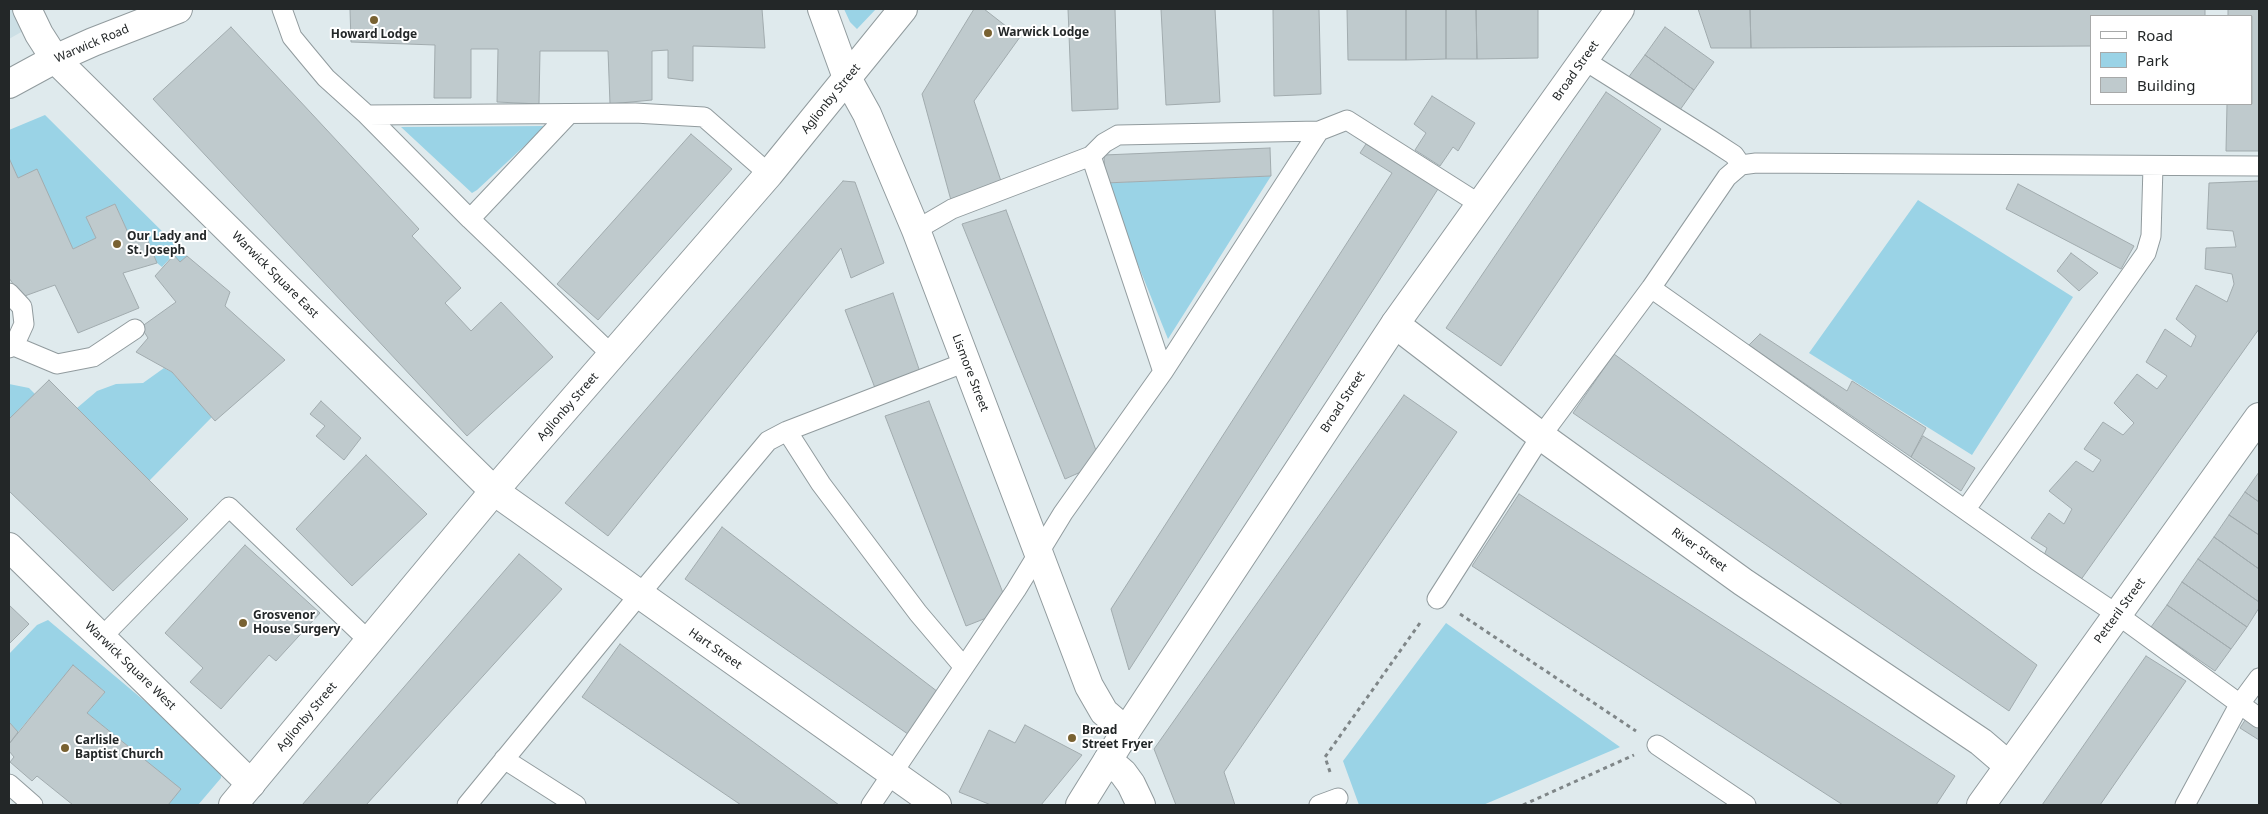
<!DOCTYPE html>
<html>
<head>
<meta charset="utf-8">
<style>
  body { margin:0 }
  #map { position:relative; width:2268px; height:814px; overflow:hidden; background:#dfeaed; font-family:"Noto Sans",sans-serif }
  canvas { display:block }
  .frame { position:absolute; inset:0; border:10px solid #232728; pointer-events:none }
  .legend { position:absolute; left:2090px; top:15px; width:162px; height:90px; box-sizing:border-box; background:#fff; border:1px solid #a7a9a9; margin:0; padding:6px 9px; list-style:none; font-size:15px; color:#232728 }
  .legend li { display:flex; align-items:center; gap:10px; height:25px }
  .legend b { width:25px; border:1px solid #a7a9a9 }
</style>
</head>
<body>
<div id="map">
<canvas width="2268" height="814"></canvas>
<div class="frame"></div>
<ul class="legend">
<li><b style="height:6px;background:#fff"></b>Road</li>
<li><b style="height:14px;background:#9ad3e6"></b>Park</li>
<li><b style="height:14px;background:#bfcacd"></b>Building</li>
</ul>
</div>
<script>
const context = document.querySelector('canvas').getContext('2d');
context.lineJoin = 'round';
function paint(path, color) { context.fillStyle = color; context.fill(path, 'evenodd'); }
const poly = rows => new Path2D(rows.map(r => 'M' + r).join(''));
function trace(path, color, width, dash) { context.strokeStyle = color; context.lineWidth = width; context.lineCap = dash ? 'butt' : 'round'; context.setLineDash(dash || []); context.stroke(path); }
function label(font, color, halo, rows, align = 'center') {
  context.font = font + ' "Noto Sans",sans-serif'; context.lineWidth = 4; context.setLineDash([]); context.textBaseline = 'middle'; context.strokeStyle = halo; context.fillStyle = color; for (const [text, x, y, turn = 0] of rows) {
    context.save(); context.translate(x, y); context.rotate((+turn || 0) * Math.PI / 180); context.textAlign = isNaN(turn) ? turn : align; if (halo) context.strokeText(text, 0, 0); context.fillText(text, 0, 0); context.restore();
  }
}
const built = poly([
  [9,9,30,9,37,23,9,39]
]);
const green = poly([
  [844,9,876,9,857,29,850,22],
  [45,115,187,256,180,262,173,255,162,267,157,263,146,236,130,237,115,204,86,217,96,238,73,249,37,170,18,178,9,159,9,130],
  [546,126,477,190,472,193,401,127],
  [1271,176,1168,339,1105,183],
  [1918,200,2073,297,1972,455,1809,353],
  [164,368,172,372,212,417,149,481,77,408,97,391,116,384,143,383],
  [9,384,29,388,35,394,9,419],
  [48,620,221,765,221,778,198,805,168,805,180,789,87,713,105,692,73,666,18,732,9,722,9,654,37,625],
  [1446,623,1620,747,1483,805,1359,805,1343,761]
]);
const building = poly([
  [350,9,762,9,765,48,693,46,693,81,668,78,668,50,652,51,652,100,610,104,608,51,540,51,539,104,497,102,498,49,471,49,471,98,434,98,435,45,351,42,350,9],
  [974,9,984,9,1020,37,974,101,1002,184,952,204,922,94,974,9],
  [1068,9,1115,9,1118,109,1072,111,1068,9],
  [1161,9,1215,9,1220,102,1166,105,1161,9],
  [1273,9,1319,9,1321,94,1274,96,1273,9],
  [1347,9,1406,9,1406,60,1348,60,1347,9],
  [1406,9,1446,9,1446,59,1406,60,1406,9],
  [1446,9,1476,9,1477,59,1446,59,1446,9],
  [1476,9,1538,9,1538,58,1477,59,1476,9],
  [1698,9,1750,9,1751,48,1711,48,1698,9],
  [1750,9,2205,9,2205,16,2092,16,2092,46,1751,48,1750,9],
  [2228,9,2259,9,2259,151,2226,151,2227,104,2252,104,2252,16,2228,16,2228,9],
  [231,27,419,229,412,236,461,288,445,303,471,331,501,302,553,357,467,436,153,99,231,27],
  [1665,27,1714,62,1694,90,1645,55,1665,27],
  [1645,55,1694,90,1675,117,1625,82,1645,55],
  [1606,92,1661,129,1501,366,1446,328,1606,92],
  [1432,96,1475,123,1458,151,1453,147,1440,166,1415,150,1426,133,1414,124,1432,96],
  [691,134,732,169,598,320,557,284,691,134],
  [1366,144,1438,189,1129,670,1111,609,1392,173,1360,153,1366,144],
  [1270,148,1271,176,1105,183,1104,155,1270,148],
  [9,158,18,178,37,169,73,249,96,238,86,217,115,204,130,237,146,236,157,263,123,273,139,308,78,333,55,285,22,297,9,278,9,158],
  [843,181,855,182,884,263,851,278,841,248,608,536,565,503,843,181],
  [2259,181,2259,329,2080,581,2043,558,2047,548,2031,538,2049,513,2064,524,2072,509,2049,491,2076,461,2093,472,2101,460,2084,449,2103,422,2123,435,2134,423,2114,403,2137,374,2157,389,2167,376,2146,362,2165,329,2191,347,2196,336,2176,319,2196,285,2227,302,2234,284,2232,274,2205,269,2206,248,2236,247,2233,231,2207,229,2209,183,2259,181],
  [2018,184,2134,246,2121,269,2006,209,2018,184],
  [1006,210,1097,453,1083,471,1065,479,962,224,1006,210],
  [2071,253,2098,273,2079,291,2057,271,2071,253],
  [174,255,180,262,187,256,230,292,225,306,285,360,215,421,172,372,136,352,148,338,141,327,176,302,155,276,174,255],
  [893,293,920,372,875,388,845,310,893,293],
  [1760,334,1847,391,1852,381,1926,428,1911,457,1749,345,1760,334],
  [1614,354,2037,665,2009,711,1573,413,1614,354],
  [49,380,188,519,113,591,9,491,9,419,49,380],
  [1404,395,1457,432,1224,772,1235,805,1176,805,1154,749,1404,395],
  [321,401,361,438,344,460,316,436,325,426,310,414,321,401],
  [929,401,1003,593,989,617,966,626,885,416,929,401],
  [1923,436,1975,468,1961,491,1911,457,1923,436],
  [366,455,427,514,352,586,296,529,366,455],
  [2259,472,2259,502,2245,492,2259,472],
  [2245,492,2259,502,2259,535,2229,515,2245,492],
  [1519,494,1955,776,1936,805,1843,805,1472,566,1519,494],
  [2229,515,2259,535,2259,569,2214,537,2229,515],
  [722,527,942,695,915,739,685,579,722,527],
  [2214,537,2259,569,2259,602,2198,559,2214,537],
  [245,545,320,613,276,661,269,655,221,709,190,682,203,668,165,633,245,545],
  [519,554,562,589,366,805,302,805,519,554],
  [2198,559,2259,602,2259,608,2247,627,2182,582,2198,559],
  [2182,582,2247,627,2231,649,2167,605,2182,582],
  [9,605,29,624,9,644,9,605],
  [2167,605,2231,649,2215,671,2151,627,2167,605],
  [620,644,839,805,741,805,582,697,620,644],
  [2146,656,2186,681,2100,805,2042,805,2146,656],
  [73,665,105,692,87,713,181,789,168,805,73,805,37,776,32,781,10,762,14,757,9,751,9,744,73,665],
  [2249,714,2259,721,2259,740,2240,728,2249,714],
  [9,722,18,732,9,744,9,722],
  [1025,725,1082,755,1041,805,991,805,959,792,989,730,1015,743,1025,725]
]);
const path = poly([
  [1460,614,1636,731],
  [1330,772,1325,757,1422,620],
  [1523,805,1634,755]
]);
const lane = poly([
  [282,9,292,37,306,54,326,78,367,115,635,113,704,117,769,174],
  [1584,60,1711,140,1734,155,1741,165],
  [367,115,470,219,613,356],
  [1091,156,1163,372],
  [470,219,569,114],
  [916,230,952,209,1091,156,1104,143,1118,135,1319,131,1347,120,1481,205],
  [1651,288,2036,560,2118,615,2259,718],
  [9,293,22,307,24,324,14,346],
  [9,348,14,346,57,364,93,357,135,329],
  [787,431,821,484,918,613,963,666],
  [1966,509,2146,253,2151,236,2153,166],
  [1437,599,1541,436,1651,288,1727,177,1741,165,1756,163,2259,166],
  [101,638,229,507,370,642],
  [1657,745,1746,805],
  [504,759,576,805],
  [9,784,33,805],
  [467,805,639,595,768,441,787,431,966,362],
  [871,805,1016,590,1063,513,1163,372,1319,131],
  [1319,805,1338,798],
  [2185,805,2239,705,2259,678]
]);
const street = poly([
  [27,9,39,34,55,59,494,491,937,805],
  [822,9,847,78,867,114,916,230,1089,686,1104,712,1126,731],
  [1395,324,1541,436,1743,582,1981,742,2009,766],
  [9,547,251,784],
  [1108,760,1123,773,1131,784,1141,805],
  [1981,805,2259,417]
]);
const secondary = poly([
  [9,84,55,59,93,42,178,9],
  [233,805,494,491,769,174,903,9],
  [1080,805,1126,731,1395,324,1620,9]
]);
const markers = [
  [374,20,5,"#796232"],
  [988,33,5,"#796232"],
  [117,244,5,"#796232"],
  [243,623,5,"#796232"],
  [1072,738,5,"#796232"],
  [65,748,5,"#796232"]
];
const poiNames = [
  ["Warwick Lodge",998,33],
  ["Howard Lodge",374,35,"center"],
  ["Our Lady and",127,237],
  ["St. Joseph",127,251],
  ["Grosvenor",253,616],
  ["House Surgery",253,630],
  ["Broad",1082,731],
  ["Street Fryer",1082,745],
  ["Carlisle",75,741],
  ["Baptist Church",75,755]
];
const streetNames = [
  ["Warwick Road",92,44,-23],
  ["Broad Street",1576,71,-55],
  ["Aglionby Street",831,99,-51],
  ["Warwick Square East",275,275,45],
  ["Lismore Street",970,373,69],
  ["Broad Street",1343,402,-57],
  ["Aglionby Street",568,407,-49],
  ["River Street",1699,550,36],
  ["Petteril Street",2120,611,-54],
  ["Hart Street",715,649,35],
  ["Warwick Square West",130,666,44],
  ["Aglionby Street",307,717,-50]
];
paint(built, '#ccdfe5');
paint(green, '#9ad3e6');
paint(building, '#bfcacd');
trace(building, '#a1abae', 1);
trace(lane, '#919b9e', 21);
trace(street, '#919b9e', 30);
trace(secondary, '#919b9e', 30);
trace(path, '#7f8688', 3, [4, 4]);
trace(lane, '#fff', 19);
trace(street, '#fff', 28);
trace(secondary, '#fff', 28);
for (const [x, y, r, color] of markers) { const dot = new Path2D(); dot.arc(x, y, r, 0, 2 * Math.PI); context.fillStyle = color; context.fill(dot); trace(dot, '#fff', 2); }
label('bold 12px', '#232728', '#fff', poiNames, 'left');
label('12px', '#232728', '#fff', streetNames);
</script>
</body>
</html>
